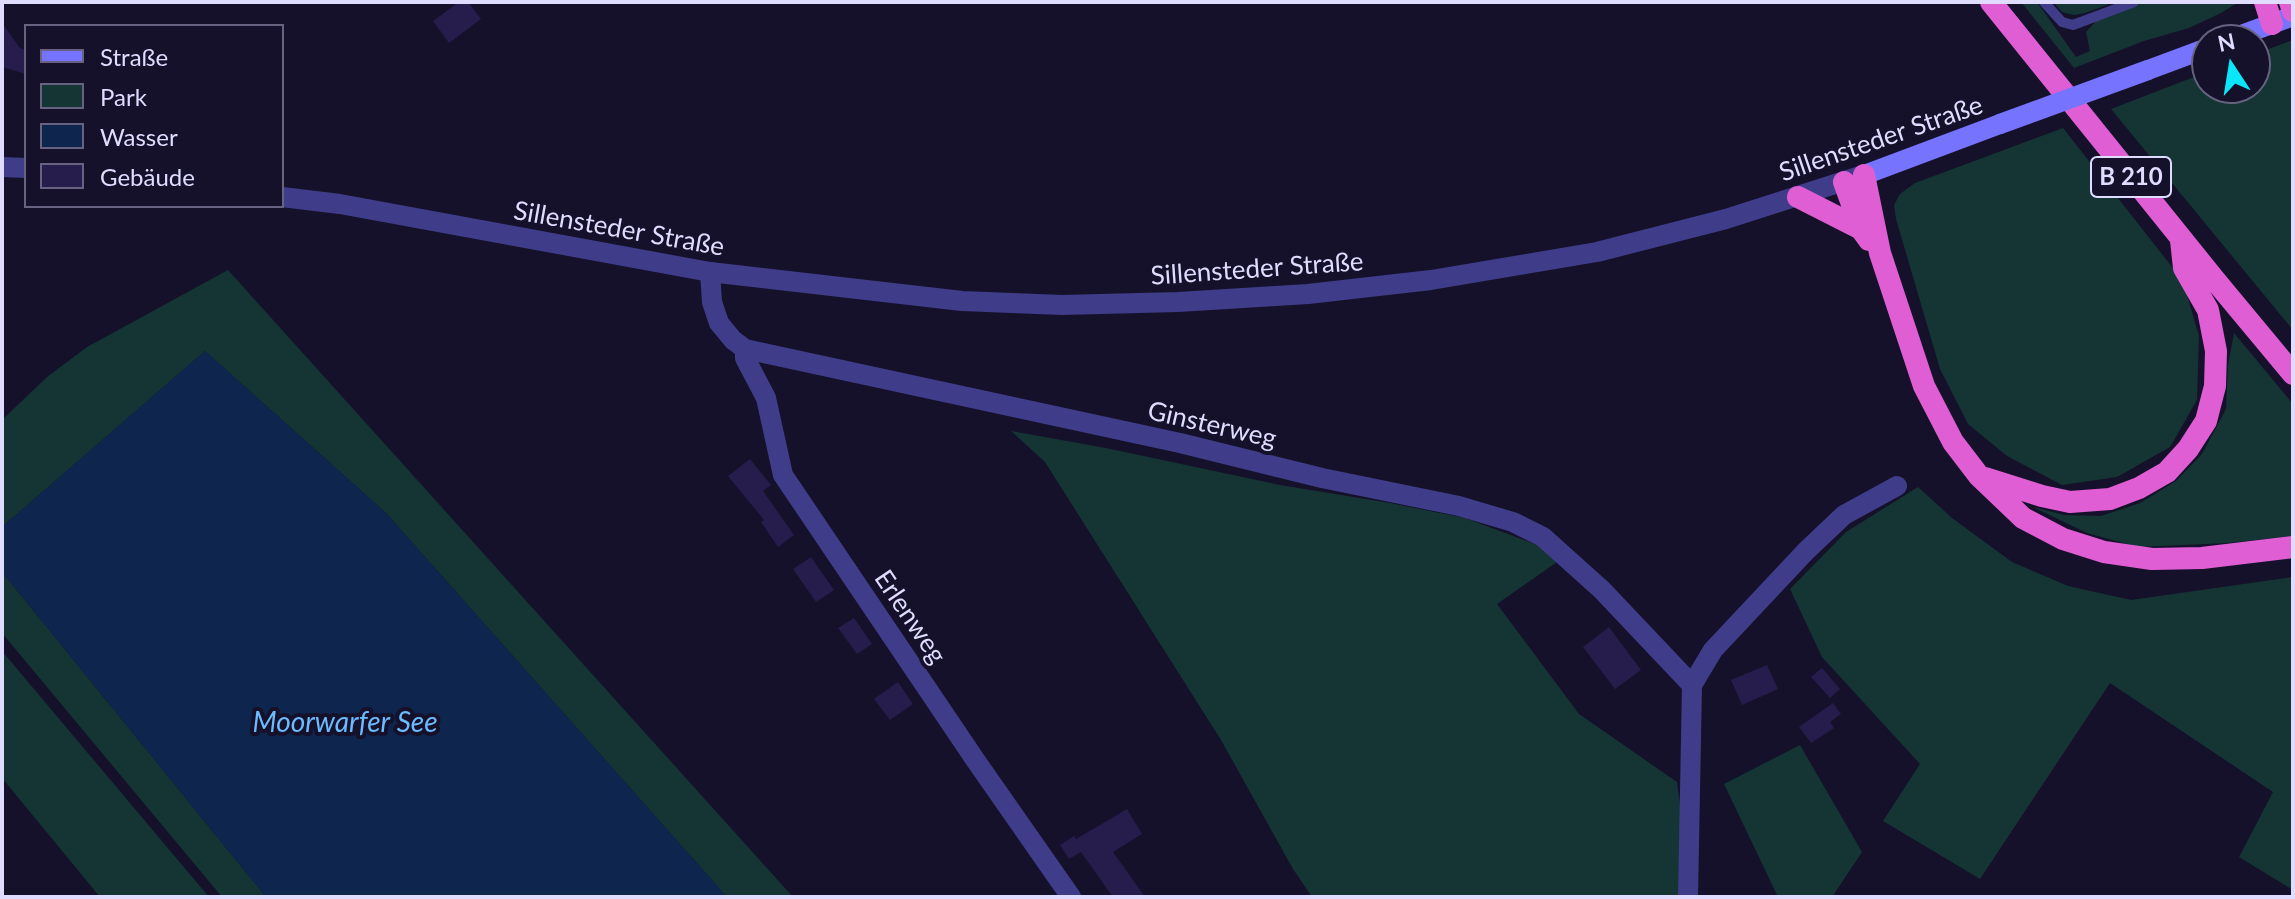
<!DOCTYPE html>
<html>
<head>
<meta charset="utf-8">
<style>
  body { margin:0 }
  #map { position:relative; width:2295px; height:899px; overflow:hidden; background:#15112b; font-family:Lato,sans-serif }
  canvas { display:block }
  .frame { position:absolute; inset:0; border:4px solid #dfdcff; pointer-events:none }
  .legend { position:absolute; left:24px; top:24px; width:260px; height:184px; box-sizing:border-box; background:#15112b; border:2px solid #666280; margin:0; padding:10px 14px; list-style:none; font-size:24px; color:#dfdcff }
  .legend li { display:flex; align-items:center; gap:16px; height:40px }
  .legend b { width:40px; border:2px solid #666280 }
  .north { position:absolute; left:2191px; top:24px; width:80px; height:80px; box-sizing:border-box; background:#15112b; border:2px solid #666280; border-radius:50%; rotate:348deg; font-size:22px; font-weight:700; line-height:32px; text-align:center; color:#dfdcff }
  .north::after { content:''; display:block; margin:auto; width:28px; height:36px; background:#0ae7fd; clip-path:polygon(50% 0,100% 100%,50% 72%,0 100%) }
</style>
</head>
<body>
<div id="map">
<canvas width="2295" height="899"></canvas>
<div class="frame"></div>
<ul class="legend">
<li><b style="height:10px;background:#7674fe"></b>Straße</li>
<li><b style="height:22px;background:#143533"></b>Park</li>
<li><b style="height:22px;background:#0e264e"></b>Wasser</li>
<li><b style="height:22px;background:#261d4c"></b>Gebäude</li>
</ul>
<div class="north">N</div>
</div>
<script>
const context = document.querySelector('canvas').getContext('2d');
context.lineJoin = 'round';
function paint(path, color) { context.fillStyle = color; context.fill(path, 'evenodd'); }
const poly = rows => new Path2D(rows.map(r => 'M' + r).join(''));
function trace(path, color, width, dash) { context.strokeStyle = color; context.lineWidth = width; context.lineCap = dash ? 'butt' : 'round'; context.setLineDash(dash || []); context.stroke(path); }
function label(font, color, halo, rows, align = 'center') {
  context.font = font + ' Lato,sans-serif'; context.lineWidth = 8; context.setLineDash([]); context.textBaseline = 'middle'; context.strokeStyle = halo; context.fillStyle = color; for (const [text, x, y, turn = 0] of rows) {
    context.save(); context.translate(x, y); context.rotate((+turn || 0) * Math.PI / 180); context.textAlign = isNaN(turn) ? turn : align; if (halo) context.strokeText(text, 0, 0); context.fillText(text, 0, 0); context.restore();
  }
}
const green = poly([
  [2021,2,2037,2,2076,57,2090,51,2086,32,2097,20,2138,4,2145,2,2239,2,2221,13,2189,28,2144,41,2074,68],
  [2053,2,2115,2,2085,13,2074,15,2062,12],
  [2293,40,2293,330,2111,109,2207,72,2207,88,2255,88,2255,54],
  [2063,128,2183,281,2199,336,2197,400,2170,447,2117,477,2062,485,2007,456,1968,424,1940,369,1896,219,1894,205,1900,194,1915,183],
  [228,270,793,897,727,897,386,513,205,351,2,527,2,420,47,377,87,347],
  [2234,333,2293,404,2293,536,2228,543,2138,547,2087,533,2033,507,2064,515,2101,516,2140,503,2176,481,2202,454,2226,409,2228,365],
  [1011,431,1106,448,1280,485,1390,503,1465,518,1540,546,1557,562,1497,604,1579,714,1677,782,1684,834,1678,897,1312,897,1293,869,1221,740,1045,462],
  [1918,487,1952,518,2012,562,2068,586,2131,600,2293,577,2293,890,2239,857,2273,792,2110,683,1980,879,1883,821,1920,764,1822,657,1790,589,1846,532],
  [2,572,266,897,222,897,2,633],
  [2,651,209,897,100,897,2,778],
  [1800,745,1862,852,1832,897,1778,897,1724,784]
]);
const water = poly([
  [205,351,386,513,727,897,266,897,2,572,2,527]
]);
const building = poly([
  [459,2,468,2,481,19,449,43,433,21],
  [2,23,20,48,26,50,26,74,2,67],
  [750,459,771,485,763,491,794,535,778,547,761,522,764,520,728,476],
  [811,557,834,590,816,602,793,569],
  [854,618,872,644,857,654,838,628],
  [1609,627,1641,670,1615,689,1583,647],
  [1767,665,1778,689,1742,705,1731,680],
  [1822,668,1840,689,1830,698,1811,677],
  [898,682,913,704,890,720,874,699],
  [1833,703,1841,714,1830,722,1834,728,1811,743,1799,727],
  [1127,809,1142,834,1113,852,1145,897,1113,897,1081,852,1069,859,1060,845,1074,836,1076,839]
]);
const service = poly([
  [2044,2,2062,22,2073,25,2134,2]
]);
const minor = poly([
  [710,272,712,302,719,323,733,340,745,349,1180,443,1322,478,1459,506,1513,522,1543,537,1602,590,1692,685],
  [745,349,745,358,766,398,783,475,976,761,1071,897],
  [1688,897,1692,685,1713,650,1806,551,1844,515,1897,486]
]);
const tertiary = poly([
  [2,167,26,168],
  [282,197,340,204,710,272,962,301,1062,305,1178,302,1308,294,1431,280,1597,252,1726,219,1860,176]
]);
const secondary = poly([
  [2228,40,2293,16],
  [2148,70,2207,48],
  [1864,175,2000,124]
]);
const trunk = poly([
  [1991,2,2214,279,2293,374],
  [2265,2,2272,24],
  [2290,2,2293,11],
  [1864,175,1880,253,1924,386,1953,442,1979,476,2023,518,2063,539,2104,552,2152,559,2202,558,2293,547],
  [1844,182,1861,229,1869,240],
  [1798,197,1861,229],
  [1985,478,2042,496,2070,502,2110,499,2139,488,2167,472,2188,449,2206,421,2215,386,2216,351,2208,310,2184,268,2181,240]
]);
const secondaryBridge = poly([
  [2000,124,2148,70]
]);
const shields = [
  [2131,177,80]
];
const shieldNames = [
  ["B 210",2131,177]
];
const streetNames = [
  ["Sillensteder Straße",1881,139,-19],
  ["Sillensteder Straße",619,229,10],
  ["Sillensteder Straße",1257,269,-4],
  ["Ginsterweg",1212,425,13],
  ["Erlenweg",910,617,56]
];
const waterNames = [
  ["Moorwarfer See",345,723]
];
paint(green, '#143533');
paint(water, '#0e264e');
paint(building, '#261d4c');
trace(service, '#3f3d89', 10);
trace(minor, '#3f3d89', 20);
trace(tertiary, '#3f3d89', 20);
trace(secondary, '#7674fe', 20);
trace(trunk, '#e05ed4', 22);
trace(secondaryBridge, '#7674fe', 20);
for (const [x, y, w] of shields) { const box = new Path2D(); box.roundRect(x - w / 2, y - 20, w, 40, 6); context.fillStyle = '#15112b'; context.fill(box); trace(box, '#dfdcff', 2); }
label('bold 24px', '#dfdcff', null, shieldNames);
label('26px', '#dfdcff', '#15112b', streetNames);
label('italic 28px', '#6bbbfe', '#15112b', waterNames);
</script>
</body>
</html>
